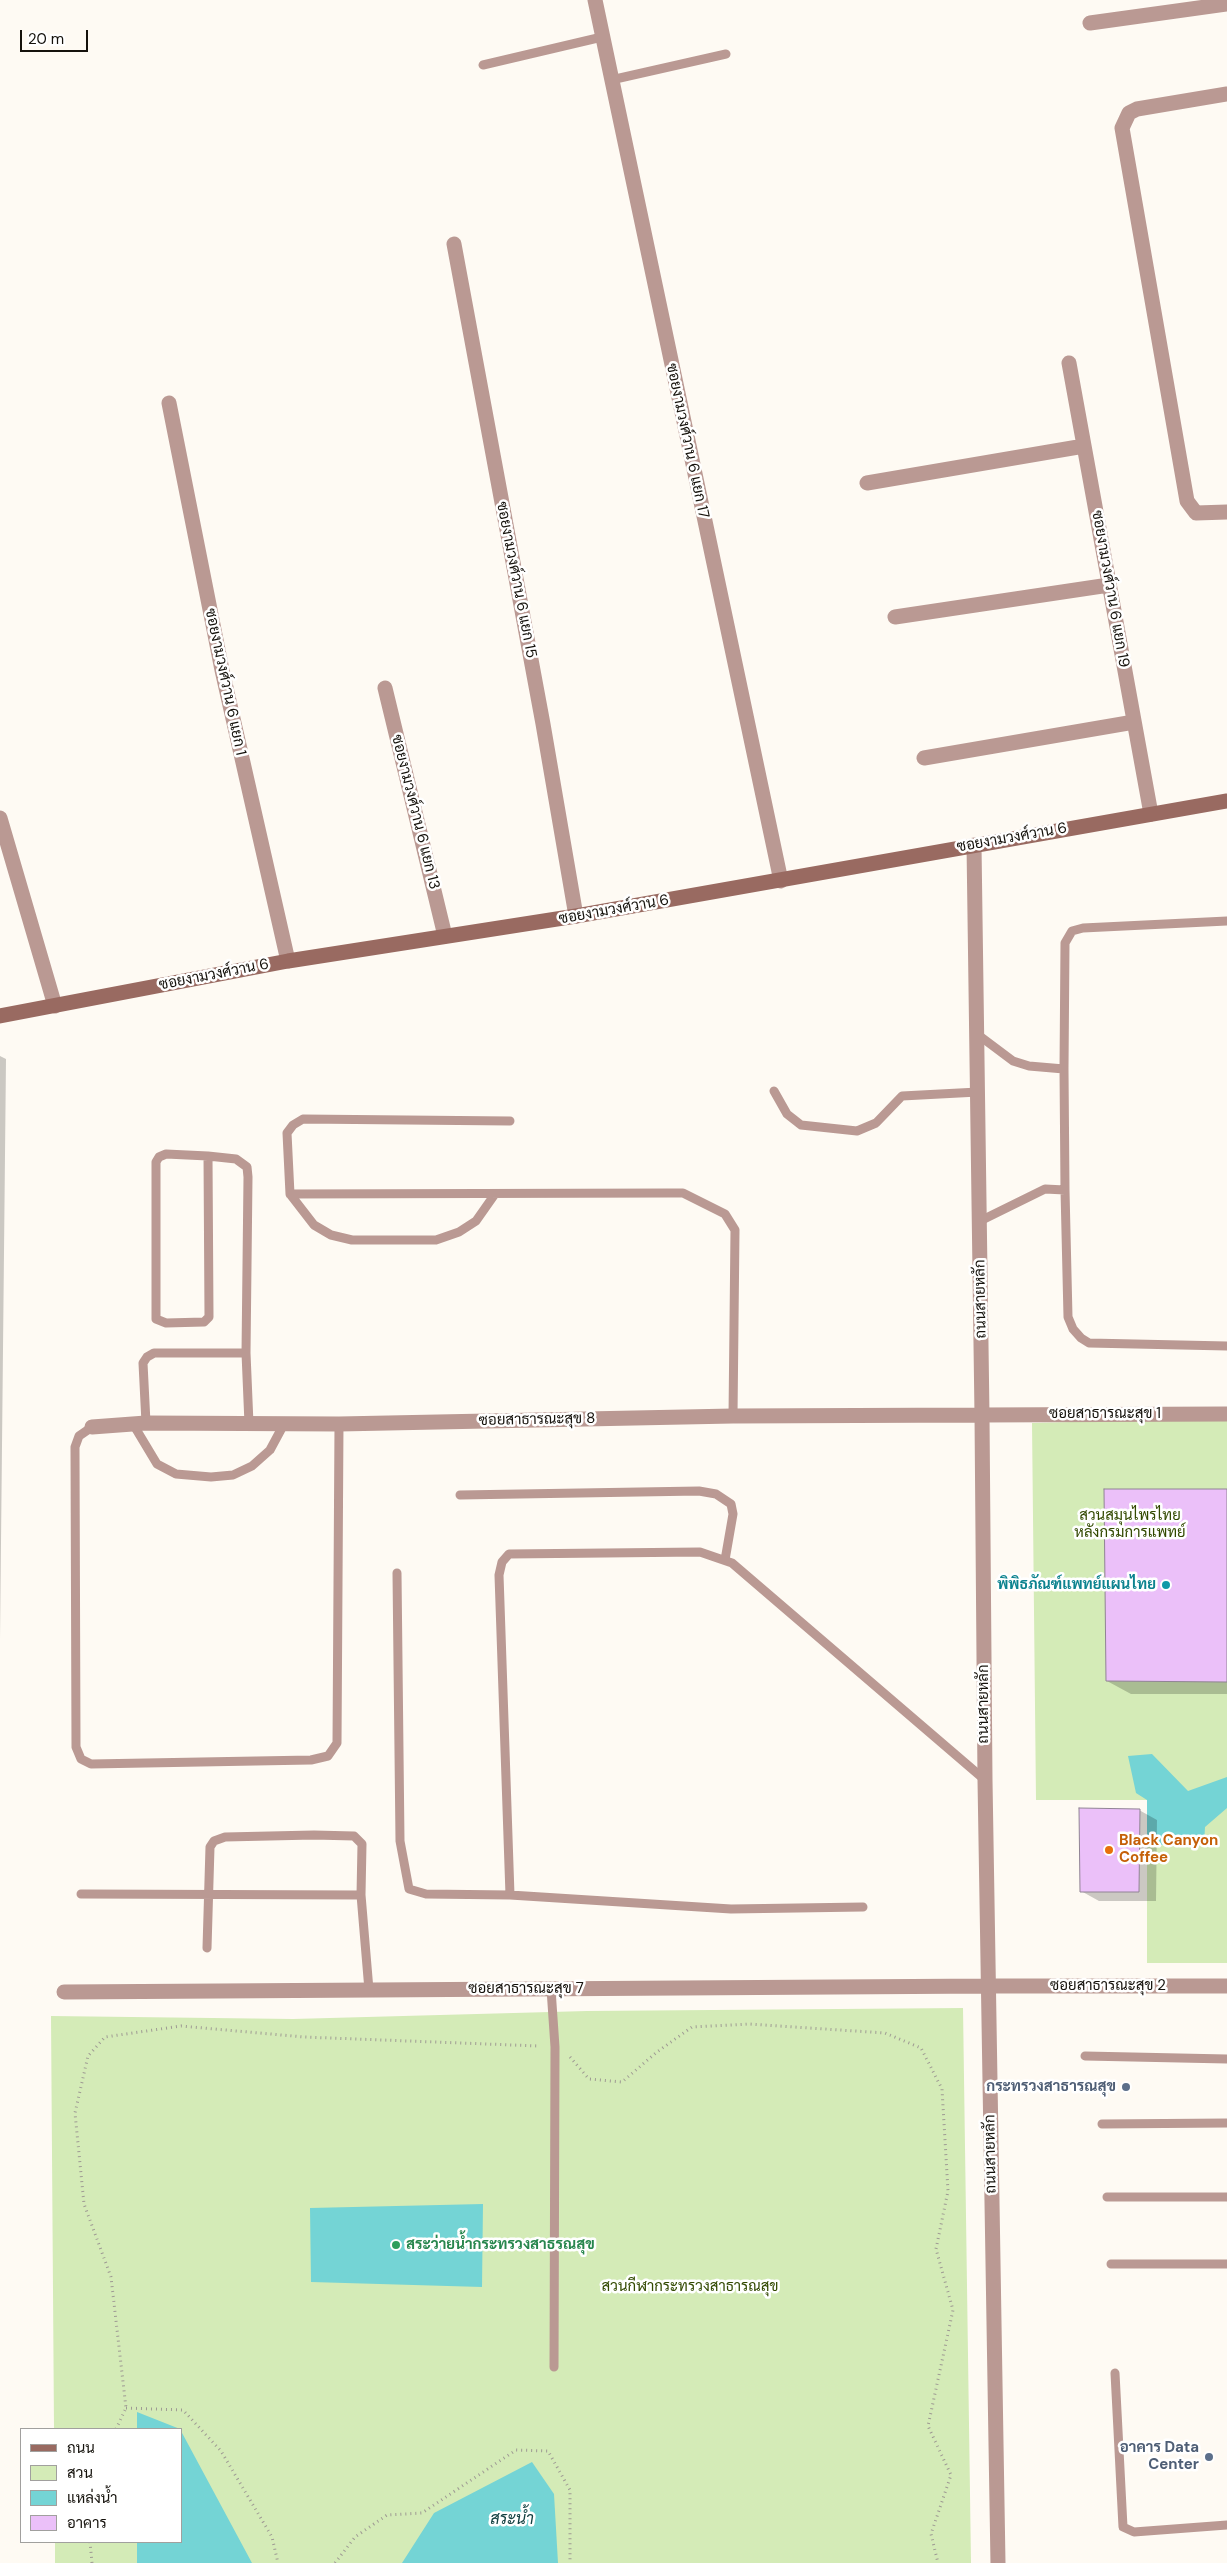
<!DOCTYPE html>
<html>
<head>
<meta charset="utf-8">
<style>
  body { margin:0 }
  #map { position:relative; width:1227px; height:2563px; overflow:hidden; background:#fefaf3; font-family:"DM Sans",Sarabun,sans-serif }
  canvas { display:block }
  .legend { position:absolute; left:20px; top:2428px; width:162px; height:115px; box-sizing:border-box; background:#fff; border:1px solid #a1a09e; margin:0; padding:6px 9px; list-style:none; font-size:15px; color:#15120c }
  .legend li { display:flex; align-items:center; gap:10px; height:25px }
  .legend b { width:25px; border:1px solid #a1a09e }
  .scale { position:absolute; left:20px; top:30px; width:68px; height:22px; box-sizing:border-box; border:2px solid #15120c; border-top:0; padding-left:6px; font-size:15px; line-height:18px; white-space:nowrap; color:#15120c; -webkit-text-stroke:4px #fff; paint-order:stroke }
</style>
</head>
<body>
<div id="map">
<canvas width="1227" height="2563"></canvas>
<ul class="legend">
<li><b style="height:6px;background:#996a61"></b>ถนน</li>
<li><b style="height:14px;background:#d4ebb7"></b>สวน</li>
<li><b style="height:14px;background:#74d4d5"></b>แหล่งน้ำ</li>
<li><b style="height:14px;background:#ebc0f9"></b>อาคาร</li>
</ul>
<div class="scale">20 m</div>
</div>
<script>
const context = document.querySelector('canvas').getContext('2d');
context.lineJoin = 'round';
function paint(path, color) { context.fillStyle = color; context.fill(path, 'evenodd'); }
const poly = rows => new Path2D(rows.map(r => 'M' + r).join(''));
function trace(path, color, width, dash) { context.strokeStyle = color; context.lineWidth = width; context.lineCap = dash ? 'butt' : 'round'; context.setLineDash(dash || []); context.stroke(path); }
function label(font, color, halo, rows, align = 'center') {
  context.font = font + ' "DM Sans",Sarabun,sans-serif'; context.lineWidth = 5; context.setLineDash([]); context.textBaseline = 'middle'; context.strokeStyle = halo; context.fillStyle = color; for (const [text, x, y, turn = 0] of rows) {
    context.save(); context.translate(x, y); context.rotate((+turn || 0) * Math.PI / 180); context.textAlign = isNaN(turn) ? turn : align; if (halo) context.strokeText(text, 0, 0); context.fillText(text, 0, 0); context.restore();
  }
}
const green = poly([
  [1227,1418,1227,1963,1147,1963,1147,1800,1036,1800,1032,1423],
  [963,2008,971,2563,55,2563,55,2542,181,2542,181,2429,54,2429,51,2016,293,2019,587,2011]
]);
const water = poly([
  [1152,1754,1188,1791,1227,1777,1227,1808,1205,1827,1204,1845,1147,1845,1147,1800,1136,1793,1128,1756],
  [483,2204,482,2287,311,2282,310,2208],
  [137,2412,180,2429,137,2429],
  [181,2431,252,2563,137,2563,137,2542,181,2542],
  [532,2462,554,2494,558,2563,402,2563,434,2513]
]);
const shadow = poly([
  [0,1056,6,1059,0,1639],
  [1227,1490,1227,1694,1131,1694,1107,1681],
  [1139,1810,1157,1820,1156,1901,1099,1901,1081,1891]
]);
const building = poly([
  [1104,1489,1227,1489,1227,1682,1106,1681,1104,1489],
  [1079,1808,1140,1809,1139,1892,1080,1892,1079,1808]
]);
const path = poly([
  [570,2057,589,2079,622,2082,657,2052,692,2027,749,2024,885,2033,921,2048,942,2089,948,2191,936,2249,953,2310,928,2426,951,2475,931,2534,938,2563],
  [126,2408,183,2410,221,2451,272,2537,278,2563],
  [116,2429,126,2408,111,2277,84,2204,75,2113,88,2056,105,2037,181,2026,304,2037,539,2046],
  [90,2542,92,2563],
  [335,2563,355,2537,387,2515,422,2513,516,2450,548,2451,570,2490,570,2563]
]);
const lane = poly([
  [483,65,602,37],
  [611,80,726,54],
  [977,1034,1013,1061,1029,1066,1064,1069,1065,943,1072,931,1083,928,1227,921],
  [1064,1069,1065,1190],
  [774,1091,787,1114,801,1125,857,1131,876,1123,902,1096,978,1092],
  [510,1121,303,1119,293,1125,287,1133,290,1194,670,1193,683,1193,725,1214,735,1230,733,1416],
  [290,1194,314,1225,331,1235,352,1240,436,1240,459,1232,476,1221,495,1194],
  [980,1221,1045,1189,1065,1190,1068,1317,1073,1329,1081,1338,1089,1343,1227,1346],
  [246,1353,249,1424],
  [146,1423,143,1363,147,1357,154,1353,246,1353,248,1177,247,1167,236,1159,208,1156,166,1154,159,1157,156,1162,156,1319,166,1323,204,1322,209,1317,208,1156],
  [133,1424,157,1464,176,1474,211,1477,233,1475,252,1466,270,1450,284,1424],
  [92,1427,79,1436,75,1447,76,1747,81,1759,91,1764,311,1760,328,1756,337,1743,339,1424],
  [460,1495,699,1491,716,1494,731,1504,733,1514,725,1560],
  [397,1573,400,1841,409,1889,426,1894,510,1895],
  [81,1894,361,1895],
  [863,1907,731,1909,510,1895,499,1575,502,1562,509,1554,700,1552,732,1563,985,1780],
  [207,1948,210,1847,214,1841,225,1837,314,1835,354,1836,362,1844,361,1895,369,1990],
  [551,1989,555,2047,554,2367],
  [1085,2056,1227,2059],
  [1102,2124,1227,2123],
  [1107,2197,1227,2197],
  [1111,2264,1227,2264],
  [1115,2373,1123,2527,1134,2532,1227,2525]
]);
const street = poly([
  [595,0,781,881],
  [1090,23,1227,4],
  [1227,94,1137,109,1129,113,1122,128,1187,501,1196,513,1227,512],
  [454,244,543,724,576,916],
  [1069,363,1151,814],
  [169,403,222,670,288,961],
  [867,483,1084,446],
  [895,617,1109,585],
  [385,688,445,936],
  [924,758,1134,722],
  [0,818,55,1006],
  [974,845,982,1415,985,1780,998,2563],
  [92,1427,146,1423,339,1424,733,1416,1227,1414],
  [64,1992,989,1986,1227,1986]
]);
const secondary = poly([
  [0,1016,288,961,576,916,1227,801]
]);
const markers = [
  [1166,1585,5,"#0f9aa8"],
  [1109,1850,5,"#e8710a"],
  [1126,2087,5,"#5c6f8a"],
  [396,2245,5,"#2e9e5b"],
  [1209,2457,5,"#5c6f8a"]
];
const streetNames = [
  ["ซอยงามวงศ์วาน 6 แยก 17",687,441,78],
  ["ซอยงามวงศ์วาน 6 แยก 15",516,580,79],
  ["ซอยงามวงศ์วาน 6 แยก 19",1110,589,80],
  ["ซอยงามวงศ์วาน 6 แยก 1",225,682,78],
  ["ซอยงามวงศ์วาน 6 แยก 13",415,812,76],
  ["ซอยงามวงศ์วาน 6",1012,838,-10],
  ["ซอยงามวงศ์วาน 6",614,910,-10],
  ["ซอยงามวงศ์วาน 6",214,975,-11],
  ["ถนนสายหลัก",981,1299,-91],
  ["ซอยสาธารณะสุข 1",1105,1414],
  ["ซอยสาธารณะสุข 8",537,1420,-1],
  ["ถนนสายหลัก",984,1704,-90],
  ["ซอยสาธารณะสุข 2",1108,1986],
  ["ซอยสาธารณะสุข 7",526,1989],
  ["ถนนสายหลัก",991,2154,-91]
];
const parkNames = [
  ["สวนสมุนไพรไทย",1130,1516],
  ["หลังกรมการแพทย์",1130,1533],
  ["สวนกีฬากระทรวงสาธารณสุข",690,2287]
];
const cultureNames = [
  ["พิพิธภัณฑ์แพทย์แผนไทย",1156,1585]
];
const foodNames = [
  ["Black Canyon",1119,1841],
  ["Coffee",1119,1858]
];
const serviceNames = [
  ["กระทรวงสาธารณสุข",1116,2087],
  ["อาคาร Data",1199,2448],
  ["Center",1199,2465]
];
const leisureNames = [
  ["สระว่ายน้ำกระทรวงสาธรณสุข",406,2245]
];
const waterNames = [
  ["สระน้ำ",512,2520]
];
paint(green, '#d4ebb7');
paint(water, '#74d4d5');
paint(shadow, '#0003');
paint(building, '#ebc0f9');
trace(building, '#908494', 1);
trace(path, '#9e9a93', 3, [1, 4]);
trace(lane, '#ba9993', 9);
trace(street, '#ba9993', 15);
trace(secondary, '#996a61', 15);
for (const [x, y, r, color] of markers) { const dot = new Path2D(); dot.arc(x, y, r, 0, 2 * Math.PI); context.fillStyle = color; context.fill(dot); trace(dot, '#fff', 2); }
label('15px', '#15120c', '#fff', streetNames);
label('15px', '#324900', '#fff', parkNames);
label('bold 15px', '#0d838f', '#fff', cultureNames, 'right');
label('bold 15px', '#c56008', '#fff', foodNames, 'left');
label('bold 15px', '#4e5e75', '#fff', serviceNames, 'right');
label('bold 15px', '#27864d', '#fff', leisureNames, 'left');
label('italic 16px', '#134041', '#fff', waterNames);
</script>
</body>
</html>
